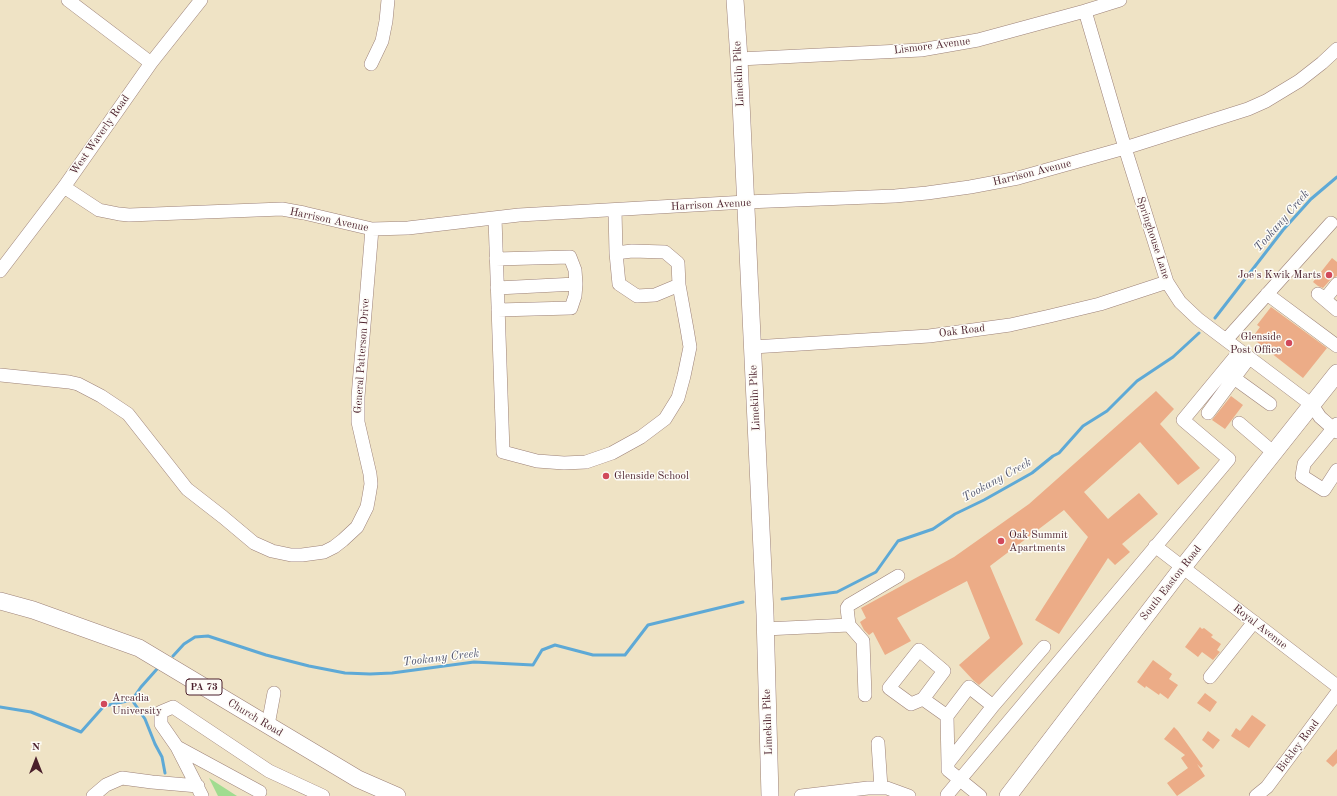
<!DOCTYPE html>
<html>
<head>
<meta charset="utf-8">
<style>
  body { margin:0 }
  #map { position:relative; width:1337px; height:796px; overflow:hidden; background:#efe3c5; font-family:"Old Standard TT",serif }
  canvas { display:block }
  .north { position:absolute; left:16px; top:740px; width:40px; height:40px; -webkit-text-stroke:3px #fdfcf7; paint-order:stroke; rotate:0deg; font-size:11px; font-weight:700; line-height:16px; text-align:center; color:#4a1f2b }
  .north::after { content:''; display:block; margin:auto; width:14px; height:18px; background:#4a1f2b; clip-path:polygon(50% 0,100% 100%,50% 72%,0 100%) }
</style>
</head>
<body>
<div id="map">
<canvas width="1337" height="796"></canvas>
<div class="north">N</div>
</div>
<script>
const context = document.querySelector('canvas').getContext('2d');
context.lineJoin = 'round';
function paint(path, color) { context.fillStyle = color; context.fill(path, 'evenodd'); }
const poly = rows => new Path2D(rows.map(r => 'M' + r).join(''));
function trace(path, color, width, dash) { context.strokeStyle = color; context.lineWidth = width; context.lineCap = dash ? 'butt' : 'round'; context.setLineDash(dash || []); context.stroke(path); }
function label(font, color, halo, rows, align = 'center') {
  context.font = font + ' "Old Standard TT",serif'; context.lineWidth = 3; context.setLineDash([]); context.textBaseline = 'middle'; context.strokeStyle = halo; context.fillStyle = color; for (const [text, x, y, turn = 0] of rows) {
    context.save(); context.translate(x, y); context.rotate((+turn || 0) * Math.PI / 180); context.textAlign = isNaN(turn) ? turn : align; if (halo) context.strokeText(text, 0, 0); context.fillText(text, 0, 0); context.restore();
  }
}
const green = poly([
  [209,778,237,796,218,796]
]);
const stream = poly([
  [1215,318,1283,230,1311,199,1337,177],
  [782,599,837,592,876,572,898,541,933,529,955,514,984,500,1032,473,1053,456,1059,453,1083,426,1107,411,1137,381,1173,357,1199,333],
  [173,656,184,644,195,637,208,636,266,655,309,666,345,673,370,674,392,673,474,662,533,665,542,650,555,645,593,655,625,655,648,625,743,602],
  [132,700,145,719,155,744,162,757,165,773],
  [0,707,31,712,81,732,104,706,132,700,141,687,157,669]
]);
const building = poly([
  [1332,258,1337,262,1337,276,1331,279,1323,288,1318,286,1313,282],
  [1271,307,1327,348,1303,378,1252,338,1260,327,1257,325],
  [1156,391,1174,409,1160,424,1200,468,1178,485,1140,442,1084,492,1108,519,1139,493,1158,514,1122,544,1130,552,1115,565,1108,558,1059,634,1035,620,1088,537,1064,510,990,566,1023,644,979,685,974,681,959,665,990,638,967,581,897,618,911,641,885,655,873,632,869,635,864,630,860,622,866,618,861,608,954,557,1029,504],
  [1231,396,1243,405,1225,429,1212,420],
  [1200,627,1202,629,1204,628,1213,635,1211,637,1221,644,1217,650,1220,652,1213,660,1202,652,1198,657,1185,647],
  [1153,660,1172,674,1169,679,1178,685,1168,699,1160,693,1159,695,1146,686,1145,688,1137,682],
  [1205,693,1217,702,1210,712,1197,703],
  [1252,715,1266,725,1249,748,1231,736,1236,728,1240,731],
  [1174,727,1178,731,1203,766,1201,768,1197,764,1205,776,1177,796,1167,783,1188,768,1181,758,1185,755,1164,739],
  [1208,731,1220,740,1213,749,1202,740],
  [1337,749,1337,763,1333,767,1326,761]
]);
const minor = poly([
  [68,0,151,63],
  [1085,11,1125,148,1167,282,1180,302,1198,319,1312,405,1320,417,1337,432],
  [739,59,921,50,978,40,1085,11,1120,0],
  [371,64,382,41,386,21,388,0],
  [64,187,99,210,119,214,129,215,282,209,304,213,372,229,408,228,519,215,746,202,895,196,927,193,970,187,1018,178,1125,148,1248,109,1266,101,1299,81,1322,63,1337,49],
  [615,210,616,253,619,284,637,296,655,295,679,285,678,263,665,252,632,251,616,253],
  [495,218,503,452,537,461,564,463,586,462,612,453,641,437,665,419,678,398,684,376,690,347,687,329,679,285],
  [496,259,570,257,575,270,576,284,575,296,571,308,498,310],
  [0,271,64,187,151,63,201,0],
  [497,288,576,284],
  [1267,294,1337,346],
  [1318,294,1337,310],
  [1325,299,1337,284],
  [1226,340,1331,223],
  [753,347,929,336,1010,325,1050,316,1100,304,1167,282],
  [1249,358,1234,378,1270,404],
  [0,375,69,382,78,384,101,396,128,414,187,489,223,517,254,543,272,551,291,555,302,555,324,552,334,547,343,540,357,527,367,507,369,496,371,484,370,474,358,422,358,397,372,229],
  [1208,413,1234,378],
  [1239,423,1274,453],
  [1337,424,1304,464,1302,476,1324,490,1337,470],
  [1155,546,1337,686],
  [765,629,849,625],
  [1210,677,1254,622],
  [865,695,863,641,849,625,847,608,849,605,898,576],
  [923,699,911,704,889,688,919,650,944,671,923,699,947,716],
  [993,706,1044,647],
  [268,725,274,693],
  [878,743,881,788],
  [177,747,260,792],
  [948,763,993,706,969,687,947,716,948,763,948,770,980,796],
  [947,795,1229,459,1183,420,1240,351],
  [93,796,106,785,122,778,152,782,198,786],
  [202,796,177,747,161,724,161,712,173,707,269,771,323,796],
  [801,796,868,788,887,788,909,796],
  [1256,796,1267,787,1337,693]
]);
const major = poly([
  [735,0,739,59,765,614,770,796],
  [0,601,33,610,139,648,358,779,397,796],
  [1008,796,1183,567,1337,373]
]);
const markers = [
  [1329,275,4,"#d1495b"],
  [1289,343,4,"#d1495b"],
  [606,476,4,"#d1495b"],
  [1001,541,4,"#d1495b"],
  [104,704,4,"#d1495b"]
];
const shields = [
  [204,687,36]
];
const shieldNames = [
  ["PA 73",204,687]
];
const streetNames = [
  ["Lismore Avenue",932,46,-7],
  ["Limekiln Pike",739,74,-93],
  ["West Waverly Road",100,135,-55],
  ["Harrison Avenue",1032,173,-14],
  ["Harrison Avenue",711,205,-3],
  ["Harrison Avenue",329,220,12],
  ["Springhouse Lane",1153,238,72],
  ["Oak Road",962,331,-7],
  ["General Patterson Drive",362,356,-86],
  ["Limekiln Pike",755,398,-93],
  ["South Easton Road",1171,583,-52],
  ["Royal Avenue",1260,627,38],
  ["Church Road",255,718,31],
  ["Limekiln Pike",768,722,-92],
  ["Bickley Road",1298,746,-53]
];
const poiNames = [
  ["Joe's Kwik Marts",1321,275,"right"],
  ["Glenside",1281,337,"right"],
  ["Post Office",1281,350,"right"],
  ["Glenside School",614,476],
  ["Oak Summit",1009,535],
  ["Apartments",1009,548],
  ["Arcadia",112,698],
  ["University",112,711]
];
const waterNames = [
  ["Tookany Creek",1282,221,-49],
  ["Tookany Creek",997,480,-29],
  ["Tookany Creek",441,658,-7]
];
paint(green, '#a1dc90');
trace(stream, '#5ea9d6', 3);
paint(building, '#ecac87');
trace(minor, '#9c8178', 14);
trace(major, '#9c8178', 18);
trace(minor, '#fff', 13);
trace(major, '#fff', 17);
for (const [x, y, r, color] of markers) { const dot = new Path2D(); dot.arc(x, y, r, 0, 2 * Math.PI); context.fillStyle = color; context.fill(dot); trace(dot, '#fdfcf7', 1.5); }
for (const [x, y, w] of shields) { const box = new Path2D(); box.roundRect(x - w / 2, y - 8, w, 16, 3); context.fillStyle = '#fdfcf7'; context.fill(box); trace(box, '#4a1f2b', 1); }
label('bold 10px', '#4a1f2b', null, shieldNames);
label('11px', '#4a1f2b', '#fdfcf7', streetNames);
label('11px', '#4a1f2b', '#fdfcf7', poiNames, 'left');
label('italic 12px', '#52566f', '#fdfcf7', waterNames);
</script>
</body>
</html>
